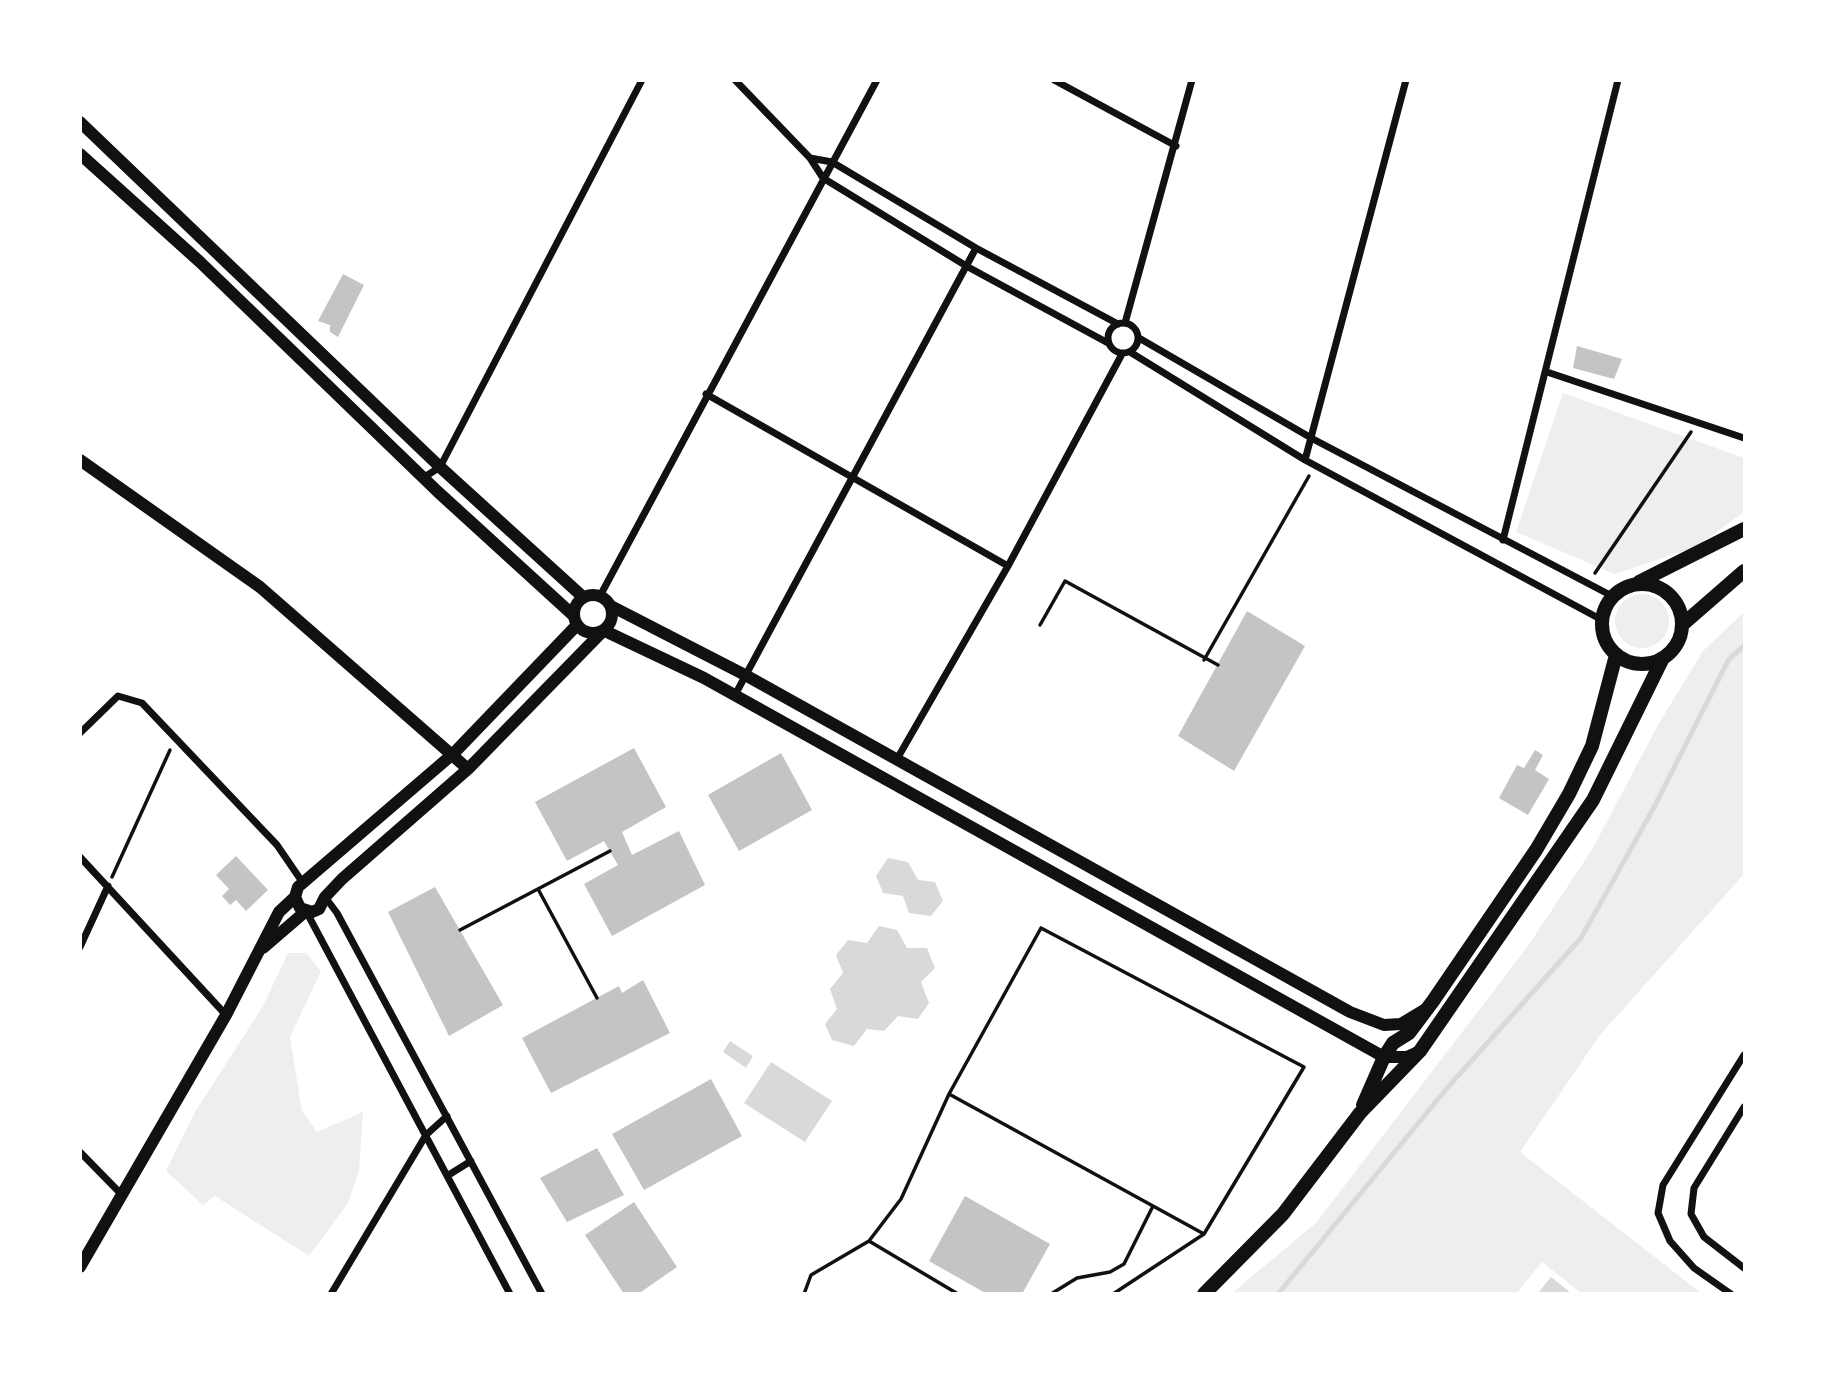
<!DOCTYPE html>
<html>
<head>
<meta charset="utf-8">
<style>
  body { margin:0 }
  #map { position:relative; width:1825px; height:1374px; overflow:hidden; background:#fff; font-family:Ubuntu,sans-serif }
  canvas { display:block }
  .frame { position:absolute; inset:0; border:82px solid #fff; pointer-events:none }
</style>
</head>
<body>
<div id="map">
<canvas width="1825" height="1374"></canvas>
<div class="frame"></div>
</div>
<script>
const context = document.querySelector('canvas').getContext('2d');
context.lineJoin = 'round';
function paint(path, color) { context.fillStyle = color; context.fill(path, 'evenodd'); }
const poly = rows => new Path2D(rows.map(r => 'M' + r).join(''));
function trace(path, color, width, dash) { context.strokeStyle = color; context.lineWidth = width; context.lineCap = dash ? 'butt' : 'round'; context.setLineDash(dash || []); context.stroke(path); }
const green = poly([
  [1563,393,1744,458,1744,512,1696,547,1615,574,1516,532],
  '1615 621a27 27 0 1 1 54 0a27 27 0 1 1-54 0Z',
  [1744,612,1744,874,1600,1035,1520,1152,1701,1293,1581,1293,1542,1262,1517,1293,1232,1293,1316,1223,1528,946,1593,848,1659,723,1703,651],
  [288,953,306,953,321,971,290,1037,302,1111,317,1132,363,1112,359,1171,348,1203,309,1256,215,1196,203,1205,166,1171,195,1112,263,1006]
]);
const water = poly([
  [888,858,908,862,918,880,935,882,943,901,931,916,909,913,903,896,883,893,876,876],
  [879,926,897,930,907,948,927,948,935,968,921,982,929,1003,918,1019,898,1016,884,1031,867,1029,854,1046,832,1040,825,1024,837,1009,830,989,843,973,836,955,848,940,867,943],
  [730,1041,753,1056,746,1068,723,1052],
  [771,1062,832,1101,805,1142,744,1103],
  [1551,1277,1571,1293,1538,1293]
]);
const stream = poly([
  [1278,1294,1448,1087,1581,938,1652,811,1729,659,1744,646]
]);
const building = poly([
  [343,274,364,285,338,337,330,332,330,325,318,321],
  [1577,346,1622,359,1614,379,1573,368],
  [1247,611,1305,646,1234,771,1178,736],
  [634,748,666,807,622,832,632,855,679,831,705,885,612,936,584,884,618,865,604,841,567,861,535,802],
  [1535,750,1543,755,1535,770,1549,779,1528,815,1499,798,1517,765,1524,768],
  [781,753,812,810,739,851,708,795],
  [236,856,268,890,246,911,236,900,230,905,222,896,229,889,216,875],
  [435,887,503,1005,449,1036,388,912],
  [643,980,670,1033,551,1093,522,1038,619,986,622,993],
  [711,1079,742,1136,644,1190,612,1134],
  [597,1148,624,1195,567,1222,540,1178],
  [965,1196,1050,1244,1022,1294,987,1294,929,1261],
  [634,1202,677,1267,638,1294,624,1294,585,1235]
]);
const path = poly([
  [1595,573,1691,432],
  [1040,625,1065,581,1218,665],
  [1204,660,1309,476],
  [112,877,170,750],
  [538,889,597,998],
  [1041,928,1304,1067,1204,1234,949,1094,1041,928],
  [460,930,610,851],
  [869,1241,901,1199,949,1094],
  [804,1294,811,1275,869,1241,958,1294],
  [1051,1294,1077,1278,1110,1272,1124,1264,1153,1206],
  [1113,1294,1204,1234]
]);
const minor = poly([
  [735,80,810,158,823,178,968,267,1108,343],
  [1054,80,1176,146],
  [810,158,832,162,976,248,1118,324],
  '1108 338a15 15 0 1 1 30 0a15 15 0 1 1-30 0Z',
  [1125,323,1192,80],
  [1139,338,1313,439,1612,596],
  [1130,352,1305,460,1602,620],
  [1547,372,1744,438],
  [706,394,1008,566],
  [1305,460,1406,80],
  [423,478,440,467,642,80],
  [1503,540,1618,80],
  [600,596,877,80],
  [735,695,976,248],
  [80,733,118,696,142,703,277,845,303,883],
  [897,759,1008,566,1122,354],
  [80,857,226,1015],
  [325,897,337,913,542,1294],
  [306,911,510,1294],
  [80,947,108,886],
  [1744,1107,1694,1188,1691,1214,1704,1237,1744,1268],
  [80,1152,123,1196],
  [447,1176,471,1161],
  [331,1294,426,1135,447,1116],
  [1731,1294,1694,1268,1670,1241,1658,1213,1663,1185,1744,1055]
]);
const secondary = poly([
  [80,122,440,467,583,597],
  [80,154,200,262,437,491,574,616],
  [80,460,260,587,468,769],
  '574 614a19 19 0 1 1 38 0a19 19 0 1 1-38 0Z',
  [611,606,747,676,1350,1012,1384,1025,1401,1024,1426,1009],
  [577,625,454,753,298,887,295,897,300,908,312,912,319,909,325,897,342,879,468,769,602,632],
  [605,631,704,678,1384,1057,1407,1057,1418,1052],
  [263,948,306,911],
  [80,1267,226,1015,279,912,295,897]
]);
const primary = poly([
  [1639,582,1744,529],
  '1602 624a40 40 0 1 1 80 0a40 40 0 1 1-80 0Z',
  [1682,625,1744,571],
  [1363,1105,1384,1057,1393,1043,1409,1033,1433,1001,1536,850,1569,794,1592,746,1616,655],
  [1204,1294,1283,1214,1360,1113,1420,1051,1593,800,1663,658]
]);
paint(green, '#eee');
paint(water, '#d9d9d9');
trace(stream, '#d9d9d9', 5);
paint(building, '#c4c4c4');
trace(path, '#111', 3.5);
trace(minor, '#111', 7);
trace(secondary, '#111', 12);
trace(primary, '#111', 14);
</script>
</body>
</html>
